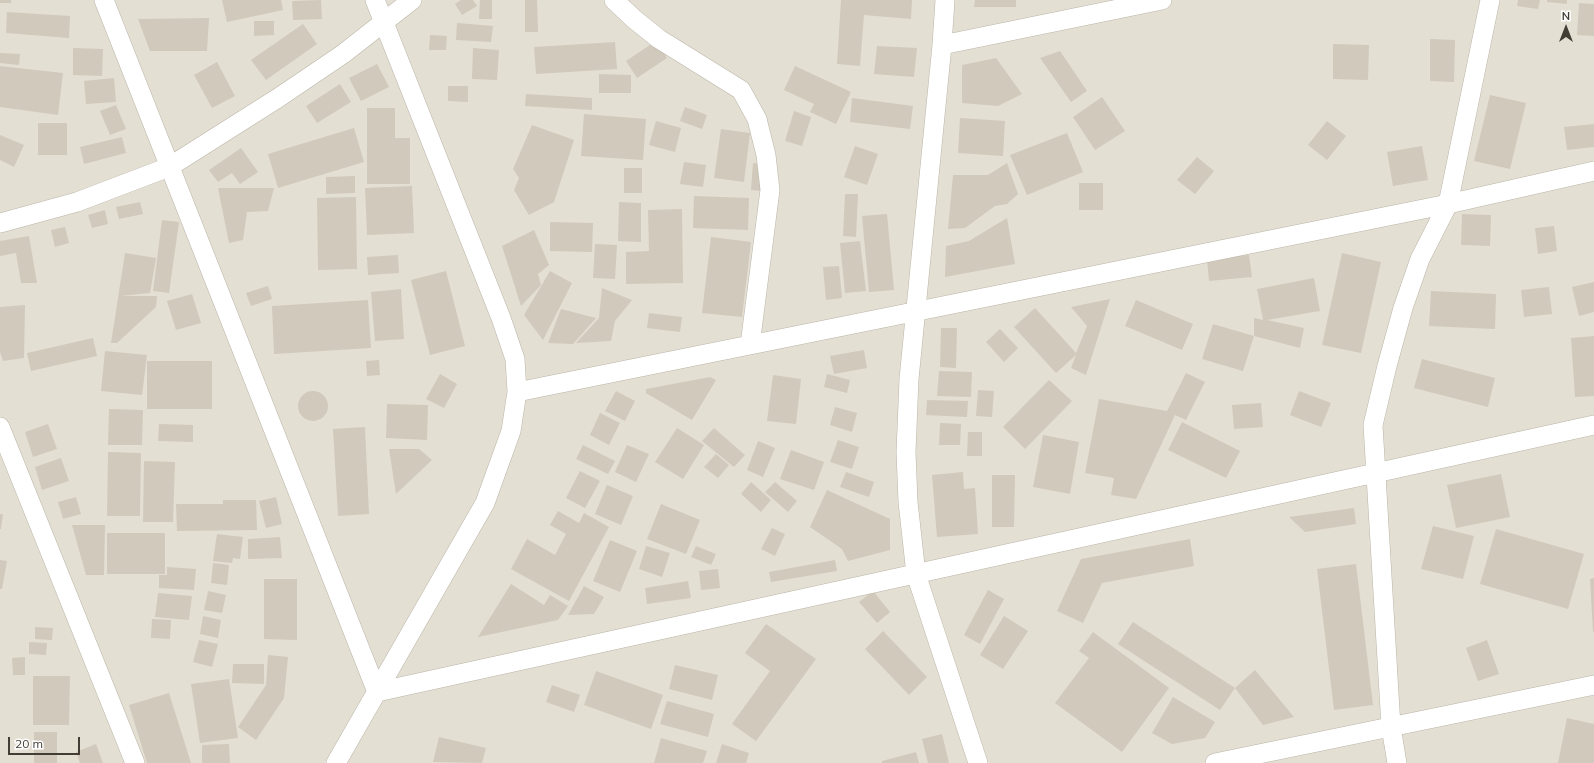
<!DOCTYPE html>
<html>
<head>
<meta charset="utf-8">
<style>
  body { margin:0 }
  #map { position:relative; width:1594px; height:763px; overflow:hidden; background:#f1ede5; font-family:Mulish,sans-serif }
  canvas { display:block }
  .north { position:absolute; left:1546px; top:8px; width:40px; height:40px; -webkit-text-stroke:3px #fff; paint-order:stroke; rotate:0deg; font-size:11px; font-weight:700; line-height:16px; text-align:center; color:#423d35 }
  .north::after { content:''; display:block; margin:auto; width:14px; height:18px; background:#423d35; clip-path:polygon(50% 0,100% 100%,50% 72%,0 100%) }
  .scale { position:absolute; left:8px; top:737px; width:72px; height:18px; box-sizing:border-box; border:2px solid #423d35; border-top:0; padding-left:5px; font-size:12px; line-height:14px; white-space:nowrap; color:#423d35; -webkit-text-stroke:3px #fff; paint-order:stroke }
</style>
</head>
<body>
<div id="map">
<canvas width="1594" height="763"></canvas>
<div class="north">N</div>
<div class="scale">20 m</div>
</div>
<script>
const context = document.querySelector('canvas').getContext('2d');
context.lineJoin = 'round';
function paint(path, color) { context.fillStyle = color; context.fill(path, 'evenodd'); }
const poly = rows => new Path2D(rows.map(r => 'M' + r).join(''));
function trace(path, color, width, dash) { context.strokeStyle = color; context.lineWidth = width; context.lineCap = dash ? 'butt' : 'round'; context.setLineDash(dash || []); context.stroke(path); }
const residential = poly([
  [0,0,1594,0,1594,763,0,763]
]);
const building = poly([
  [0,0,11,0,11,3,0,3],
  [222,0,281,0,283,10,227,22],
  [321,0,322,19,293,20,292,1],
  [461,0,473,0,477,6,462,15,455,4],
  [480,0,492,0,492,19,479,19],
  [525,0,537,0,538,32,525,32],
  [841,0,912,0,911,19,864,15,860,66,837,64],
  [975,0,1016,0,1016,7,974,7],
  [1518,0,1540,0,1538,9,1517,6],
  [1547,0,1567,0,1567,4,1547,2],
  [1579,3,1594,4,1594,36,1577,35],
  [7,12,70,16,69,38,6,33],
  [209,18,207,51,150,51,138,19],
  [254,21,274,21,274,35,254,36],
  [457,23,493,26,491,42,456,40],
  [303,24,317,44,266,80,251,60],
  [430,35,447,36,446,50,429,50],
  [1430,39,1455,40,1454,82,1430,81],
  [656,41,667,58,637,78,626,61],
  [615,42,617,69,536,74,534,47],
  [1333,44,1369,45,1368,80,1333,79],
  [877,46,917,48,914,77,874,74],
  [73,48,103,49,102,76,73,75],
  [473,48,499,50,497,80,472,79],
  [1060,51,1087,91,1071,102,1040,58],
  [0,53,20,54,19,65,0,63],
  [996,58,1022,94,998,106,962,103,962,65],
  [217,62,235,96,212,108,194,75],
  [377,64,389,87,361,101,349,78],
  [0,66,63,73,58,115,0,107],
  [795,66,851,92,836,124,810,112,814,104,784,90],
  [599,74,631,75,631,93,599,93],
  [114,78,116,102,86,104,84,81],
  [340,84,351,102,317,123,306,106],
  [448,86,468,86,468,102,448,101],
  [526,94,592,98,592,110,525,106],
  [1490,95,1526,103,1510,169,1474,161],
  [1102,97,1125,131,1095,150,1073,117],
  [852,98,913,106,910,129,850,122],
  [116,105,126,129,110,135,100,111],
  [685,107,707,115,702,129,680,121],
  [367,108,395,108,395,138,410,138,410,184,367,184],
  [794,111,811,117,802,146,785,141],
  [584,114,646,119,643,160,581,156],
  [960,118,1005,121,1003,156,958,153],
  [656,121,681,128,675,152,649,145],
  [1327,121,1346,136,1327,160,1308,145],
  [38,123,67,123,67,155,38,155],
  [1594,124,1594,147,1567,150,1564,127],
  [532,125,574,140,554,202,529,215,514,190,519,178,513,169],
  [354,128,364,162,278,188,268,154],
  [721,129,750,133,744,182,714,178],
  [1067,133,1083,172,1027,195,1010,155],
  [0,135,24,145,14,167,0,160],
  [122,137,126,153,84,164,80,147],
  [855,146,878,154,867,185,844,177],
  [1422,146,1428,180,1393,186,1387,152],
  [241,148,258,172,240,184,232,173,218,182,209,170],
  [1197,157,1214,171,1195,194,1177,180],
  [684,162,706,165,703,187,680,184],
  [753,163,764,164,762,191,751,190],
  [1007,163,1018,194,1007,204,995,206,965,228,948,229,953,175,988,175],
  [624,168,642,168,642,193,624,193],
  [355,176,355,193,326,194,326,177],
  [1079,183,1103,183,1103,210,1079,210],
  [412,186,414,233,367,235,365,188],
  [218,188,274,188,268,211,247,212,243,240,229,243],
  [845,194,858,194,856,237,843,236],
  [694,196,749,198,748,230,693,228],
  [356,197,357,269,318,270,317,198],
  [140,202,143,214,119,219,116,207],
  [619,202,641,203,641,242,618,241],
  [682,209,683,283,626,284,626,252,649,251,648,210],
  [105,210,108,224,92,228,88,215],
  [887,214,894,290,869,292,862,216],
  [1462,214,1491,215,1490,246,1461,245],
  [1007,218,1015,264,945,277,946,246,969,241],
  [162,220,179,222,169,293,153,291],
  [550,222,593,223,592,252,550,251],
  [1554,226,1557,251,1538,254,1535,228],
  [65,227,69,243,55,247,51,230],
  [534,230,549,265,538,274,541,285,521,306,502,246],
  [29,236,37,283,21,283,16,253,0,256,0,241],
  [711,237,751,242,742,317,702,313],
  [860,241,866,291,845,293,840,243],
  [595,244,617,245,615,279,593,278],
  [125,253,156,258,150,293,121,296,157,296,156,307,117,343,111,343],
  [1342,253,1381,262,1361,353,1322,345],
  [398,255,399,273,368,275,367,257],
  [1249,255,1252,277,1209,281,1207,259],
  [839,266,842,298,826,300,823,267],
  [446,271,465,346,430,355,411,280],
  [550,271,572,283,543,340,524,315],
  [1314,278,1320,311,1267,320,1304,328,1300,348,1254,336,1254,318,1263,320,1257,289],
  [1594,282,1594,312,1579,316,1572,287],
  [268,286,272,299,251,306,246,293],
  [1549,287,1552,314,1524,317,1521,290],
  [602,288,632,300,615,321,611,341,576,343,599,318],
  [401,289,404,339,375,341,371,292],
  [1431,291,1496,294,1495,329,1429,326],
  [192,294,201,323,176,330,167,301],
  [1110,299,1086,375,1071,368,1076,355,1056,373,1014,327,1035,308,1076,353,1087,326,1071,307],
  [368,300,371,348,274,354,272,306],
  [1136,300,1193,324,1182,350,1125,326],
  [25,305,24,358,3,361,0,352,0,307],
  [561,309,596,318,573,344,548,343],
  [649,313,682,317,680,332,647,328],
  [1213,324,1254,336,1243,371,1202,359],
  [941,328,957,328,956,368,940,367],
  [1000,329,1018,348,1004,362,986,342],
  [1594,336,1594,396,1575,397,1571,338],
  [93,338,97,356,31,371,27,353],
  [864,350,867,368,834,374,830,356],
  [105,351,147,355,142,395,101,391],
  [1422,359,1495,378,1488,407,1414,388],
  [379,360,380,375,367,376,366,361],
  [147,361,212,361,212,409,147,409],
  [939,371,972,372,971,397,937,396],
  [1186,373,1205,382,1186,420,1175,415,1136,499,1111,495,1114,478,1085,473,1099,399,1167,411],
  [440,374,457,384,444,408,426,399],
  [827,374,850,380,847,393,824,387],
  [773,375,801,379,796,424,767,421],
  [710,377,716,380,692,420,646,393,646,389],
  [1049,380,1072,401,1025,449,1003,427],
  [978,390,994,391,992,417,976,416],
  [616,391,635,401,625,421,605,411],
  [1299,391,1331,403,1321,427,1290,415],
  '298 406a15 15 0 1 1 30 0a15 15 0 1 1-30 0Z',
  [927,400,968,401,967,417,926,415],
  [1261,403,1263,427,1234,429,1232,405],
  [387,404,428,405,427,440,386,438],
  [835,407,857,413,852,432,830,425],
  [109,409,143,410,142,445,108,445],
  [600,413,620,423,609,445,590,435],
  [1182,422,1240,451,1226,478,1168,450],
  [940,423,961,424,960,445,939,445],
  [48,424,57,449,33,457,25,432],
  [159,424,193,425,193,442,158,441],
  [365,427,369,514,338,516,333,429],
  [677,428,704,445,683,479,655,462],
  [714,428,745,455,734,467,702,441],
  [968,432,982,432,982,456,967,456],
  [1043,435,1079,442,1070,494,1033,487],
  [838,440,859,447,852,469,830,462],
  [758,441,775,448,763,477,747,470],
  [583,445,615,461,608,474,576,459],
  [627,445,649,454,636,482,615,472],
  [389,449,419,449,432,460,396,494],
  [791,450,824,462,814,490,780,479],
  [108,452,141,453,140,516,107,516],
  [716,454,729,465,718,478,704,467],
  [61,458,69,481,42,490,35,467],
  [144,461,175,462,173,522,143,522],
  [580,471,600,481,585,508,566,498],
  [846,472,874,482,869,497,840,487],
  [963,472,964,489,975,488,978,534,937,537,932,475],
  [1501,474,1510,517,1456,528,1447,485],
  [992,475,1015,475,1014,527,992,527],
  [751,482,771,500,761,512,741,494],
  [775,482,797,501,788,512,765,492],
  [607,485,633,496,621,525,595,514],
  [827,490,890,519,890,550,848,561,842,549,810,527],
  [76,497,81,514,63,519,58,502],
  [276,497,282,524,266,528,259,501],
  [223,500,256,500,257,530,177,531,176,504,223,504],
  [661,504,700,520,686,554,647,539],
  [1354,508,1356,524,1305,532,1289,517],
  [558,511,579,523,584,513,609,527,569,601,511,569,527,539,555,555,566,534,550,525],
  [0,514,3,514,1,529,0,529],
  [72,525,105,525,104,575,86,575],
  [1433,526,1474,536,1463,579,1421,569],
  [772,528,785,534,775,556,761,549],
  [1496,529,1584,554,1568,609,1480,584],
  [107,533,165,533,165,574,107,574],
  [217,534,243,537,240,559,233,558,232,563,213,561],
  [280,537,282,558,248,559,248,539],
  [1190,539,1194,566,1102,583,1083,623,1057,611,1081,559],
  [610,540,637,551,620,592,593,581],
  [646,546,670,553,662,577,639,569],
  [696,546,716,554,711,565,691,557],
  [0,560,7,561,2,589,0,589],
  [835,560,837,571,771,582,769,572],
  [213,563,229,565,227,585,211,583],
  [1356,564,1373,705,1334,710,1317,569],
  [167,567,196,569,194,590,159,588,159,575,167,575],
  [718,569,720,588,701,590,699,571],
  [1594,578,1594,632,1593,632,1590,579],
  [264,579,297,579,297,640,264,639],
  [688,581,691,598,647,604,645,588],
  [511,584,544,605,550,595,568,606,558,620,478,637],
  [584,586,604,597,594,614,568,615],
  [988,590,1004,599,980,644,964,635],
  [208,591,226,595,222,613,204,610],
  [873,591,890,612,877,623,859,602],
  [158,593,192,596,189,620,155,617],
  [203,616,221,620,218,638,200,634],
  [1004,616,1028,631,1003,669,980,655],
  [152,619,171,620,170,639,151,638],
  [1133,622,1235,688,1220,710,1118,644],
  [766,624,816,659,756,741,732,724,770,671,745,653],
  [35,627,53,628,52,640,35,639],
  [883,631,927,677,909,695,865,649],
  [1093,632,1169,688,1122,752,1055,703,1089,658,1079,651],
  [199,640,218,644,212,667,193,662],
  [1487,640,1499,674,1478,681,1466,648],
  [29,642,47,643,46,655,29,654],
  [268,655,288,657,284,698,256,740,238,727,266,685],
  [25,657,25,675,13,675,12,658],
  [233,664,264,664,264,684,232,683],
  [675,665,718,675,712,700,669,689],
  [1255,670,1294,717,1263,725,1235,688],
  [596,671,663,695,651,729,584,705],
  [33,676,70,676,69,725,33,725],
  [229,679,238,738,200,743,191,684],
  [552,685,580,695,574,712,546,702],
  [169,693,191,763,147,763,129,705],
  [1173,697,1215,722,1205,738,1172,744,1152,733],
  [667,701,714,714,708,737,660,724],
  [1567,718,1594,724,1594,763,1558,763],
  [34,732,57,732,57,763,34,763],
  [942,734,949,763,928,763,922,739],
  [439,737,486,748,482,763,433,762],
  [661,738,707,751,703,763,654,763],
  [96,744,103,763,80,763,76,752],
  [229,744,230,763,202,763,202,745],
  [722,744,749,753,746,763,716,763],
  [916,752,919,763,882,763,882,761]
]);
const minor = poly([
  [104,0,377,692,1594,425],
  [614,0,634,19,659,39,741,90,757,119,766,155,770,190,750,345],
  [945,0,942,45,909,379,906,452,908,502,916,574,978,763],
  [942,45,1162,0],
  [0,223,77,202,169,167,278,98,343,54,412,0],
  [517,392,1448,204,1594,171],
  [0,427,135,763],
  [336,763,485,503,511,431,517,392,515,359,501,318,375,0],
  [1215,763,1594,685],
  [1397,763,1391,727,1373,425,1387,366,1403,308,1420,259,1448,204,1490,0]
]);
paint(residential, '#e4dfd3');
paint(building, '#d1c9bb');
trace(minor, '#bbb5a8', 20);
trace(minor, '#fff', 19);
</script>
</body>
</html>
